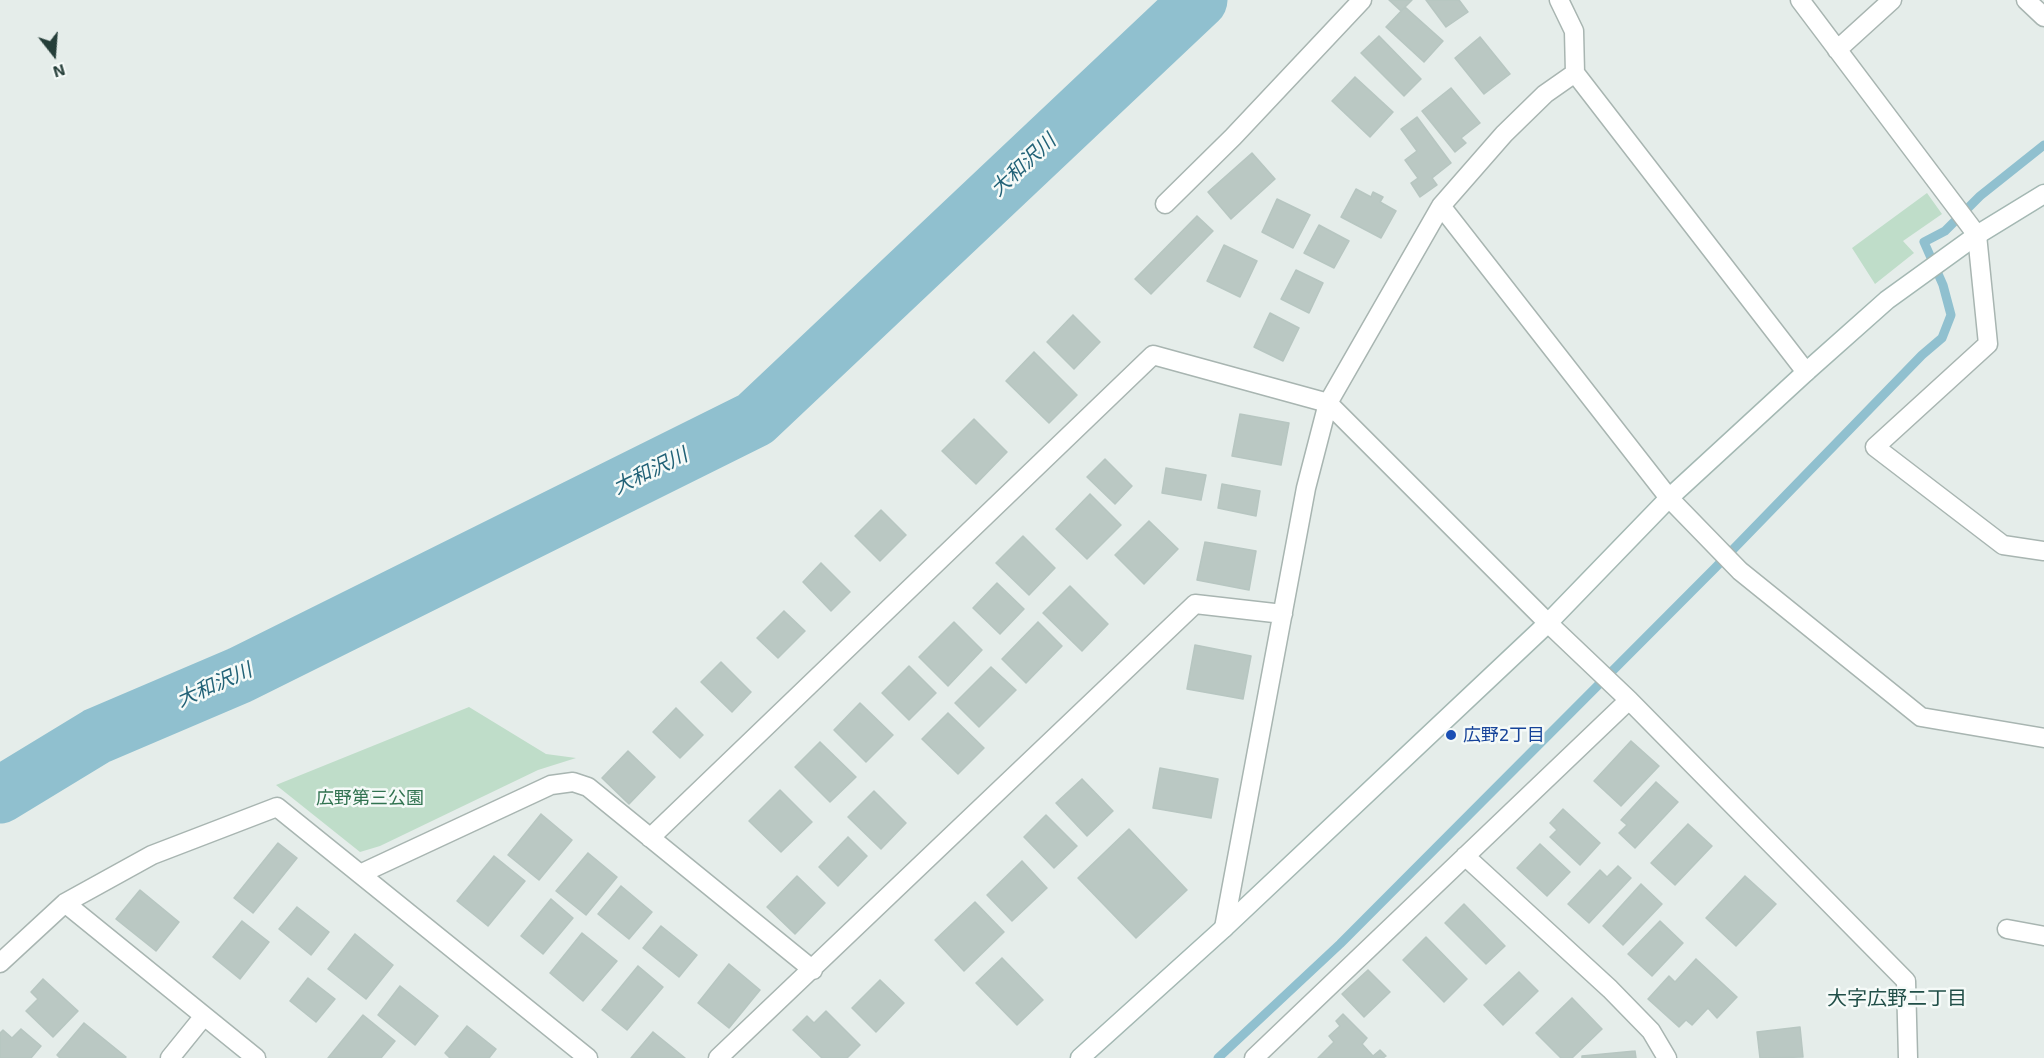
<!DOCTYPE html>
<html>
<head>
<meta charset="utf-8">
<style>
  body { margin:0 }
  #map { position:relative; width:2044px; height:1058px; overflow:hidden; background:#e5edea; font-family:"Exo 2",sans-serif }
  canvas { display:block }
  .north { position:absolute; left:24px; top:24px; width:60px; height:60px; -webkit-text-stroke:4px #f5faf8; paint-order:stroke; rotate:163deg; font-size:16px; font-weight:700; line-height:24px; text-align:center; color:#253e39 }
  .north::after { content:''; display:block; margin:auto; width:21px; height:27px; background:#253e39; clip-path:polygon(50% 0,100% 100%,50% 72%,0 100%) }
</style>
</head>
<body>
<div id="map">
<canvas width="2044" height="1058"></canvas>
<div class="north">N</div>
</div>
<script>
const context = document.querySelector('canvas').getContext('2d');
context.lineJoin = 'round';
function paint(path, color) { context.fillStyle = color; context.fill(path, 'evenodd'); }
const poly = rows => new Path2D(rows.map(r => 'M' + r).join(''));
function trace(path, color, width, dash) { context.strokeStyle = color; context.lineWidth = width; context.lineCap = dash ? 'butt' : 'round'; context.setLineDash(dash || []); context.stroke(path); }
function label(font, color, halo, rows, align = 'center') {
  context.font = font + ' "Exo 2","Noto Sans JP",sans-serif'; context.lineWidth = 5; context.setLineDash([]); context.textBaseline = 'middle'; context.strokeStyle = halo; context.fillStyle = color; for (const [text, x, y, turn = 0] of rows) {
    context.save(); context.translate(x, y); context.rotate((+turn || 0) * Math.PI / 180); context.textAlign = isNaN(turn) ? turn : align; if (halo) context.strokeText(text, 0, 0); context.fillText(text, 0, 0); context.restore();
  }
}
const green = poly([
  [1927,193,1942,214,1903,241,1914,253,1875,284,1852,248],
  [469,707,546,754,576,758,538,770,380,846,360,852,276,785]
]);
const stream = poly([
  [1218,1058,1340,944,1715,568,1922,355,1942,338,1951,315,1943,285,1924,242,1945,231,1980,196,2044,145]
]);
const river = poly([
  [0,795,97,736,240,675,755,419,1199,0]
]);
const building = poly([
  [1389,0,1412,0,1401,11,1389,0],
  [1426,0,1459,0,1468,12,1446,27,1426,0],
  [1405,7,1443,41,1424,62,1386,27,1405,7],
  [1379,36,1421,79,1404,96,1361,53,1379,36],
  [1480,37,1510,74,1484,94,1455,58,1480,37],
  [1355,77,1393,112,1370,137,1332,101,1355,77],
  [1451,88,1480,123,1461,138,1466,143,1455,152,1422,111,1451,88],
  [1417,117,1451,163,1432,178,1437,185,1420,197,1411,183,1418,178,1405,160,1417,151,1401,129,1417,117],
  [1252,153,1275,179,1231,219,1208,192,1252,153],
  [1356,189,1371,197,1373,192,1383,197,1380,202,1396,211,1381,238,1341,217,1356,189],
  [1277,199,1310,215,1293,248,1262,232,1277,199],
  [1197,216,1213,231,1151,294,1135,279,1197,216],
  [1319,225,1349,241,1334,268,1304,253,1319,225],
  [1224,245,1257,261,1240,297,1207,281,1224,245],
  [1296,270,1323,283,1309,313,1281,299,1296,270],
  [1270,313,1299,328,1283,361,1254,347,1270,313],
  [1073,315,1100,342,1074,369,1047,342,1073,315],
  [1034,352,1077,395,1049,423,1006,381,1034,352],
  [1240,414,1289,423,1281,465,1232,456,1240,414],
  [974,419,1007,452,976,484,942,451,974,419],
  [1105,459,1132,486,1115,504,1087,477,1105,459],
  [1166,468,1206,475,1201,500,1162,493,1166,468],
  [1222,484,1260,491,1256,516,1218,508,1222,484],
  [1090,494,1121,525,1087,559,1056,529,1090,494],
  [881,510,906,535,880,561,855,536,881,510],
  [1149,521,1178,549,1144,584,1115,555,1149,521],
  [1023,536,1055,568,1029,595,996,563,1023,536],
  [1205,542,1256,551,1249,590,1197,580,1205,542],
  [821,563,850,592,831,611,803,582,821,563],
  [997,583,1024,609,1000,634,973,608,997,583],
  [1070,586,1108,624,1082,651,1043,613,1070,586],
  [784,611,805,631,778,658,757,638,784,611],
  [954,622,982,650,948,686,919,657,954,622],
  [1038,622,1062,646,1026,683,1002,659,1038,622],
  [1195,645,1251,656,1243,699,1187,689,1195,645],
  [721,662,751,692,732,712,701,682,721,662],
  [909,666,936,693,909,720,882,693,909,666],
  [991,667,1016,690,979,727,955,703,991,667],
  [860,703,893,735,866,762,834,730,860,703],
  [676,708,703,735,680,758,653,732,676,708],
  [948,713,984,748,958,774,922,739,948,713],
  [1631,741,1659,766,1621,806,1594,781,1631,741],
  [820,742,856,777,830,802,795,767,820,742],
  [628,751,655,777,629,804,602,778,628,751],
  [1160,768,1218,779,1211,818,1153,808,1160,768],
  [1082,779,1113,811,1087,836,1056,803,1082,779],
  [1656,782,1678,802,1635,848,1619,833,1627,825,1621,820,1656,782],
  [780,790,812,822,781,852,749,821,780,790],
  [874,791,906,823,881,849,848,817,874,791],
  [1563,809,1600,843,1580,865,1550,837,1557,830,1550,823,1563,809],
  [541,814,572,840,539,880,508,855,541,814],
  [1046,815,1077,846,1054,868,1024,837,1046,815],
  [1688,824,1712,846,1675,885,1651,863,1688,824],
  [1129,829,1187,890,1136,938,1078,878,1129,829],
  [848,837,867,856,838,886,819,867,848,837],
  [278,843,297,858,253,913,234,898,278,843],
  [1540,844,1570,872,1547,896,1517,868,1540,844],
  [588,853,617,877,586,915,556,891,588,853],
  [494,856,525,881,488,926,457,901,494,856],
  [1022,861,1047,888,1012,921,987,895,1022,861],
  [1618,866,1631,878,1589,923,1568,904,1600,870,1607,877,1618,866],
  [797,876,825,903,795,934,767,907,797,876],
  [1745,876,1776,904,1736,946,1706,918,1745,876],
  [1641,884,1662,904,1623,945,1603,926,1641,884],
  [621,886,652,912,629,939,598,914,621,886],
  [140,890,179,922,156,951,116,919,140,890],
  [551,899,573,918,543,954,521,936,551,899],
  [975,902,1004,932,964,971,935,940,975,902],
  [1464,904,1505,946,1486,964,1445,923,1464,904],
  [297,907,329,932,311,955,279,929,297,907],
  [242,921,269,942,240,979,213,957,242,921],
  [1660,921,1683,943,1652,976,1628,954,1660,921],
  [661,926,697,955,679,977,643,948,661,926],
  [582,933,617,961,583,1001,550,973,582,933],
  [355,934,393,965,366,999,328,969,355,934],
  [1426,937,1467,979,1444,1002,1403,960,1426,937],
  [1002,958,1043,1000,1017,1025,976,983,1002,958],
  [1696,959,1737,997,1717,1018,1708,1008,1692,1025,1686,1020,1679,1027,1648,999,1669,976,1675,982,1696,959],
  [729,964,760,990,729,1028,698,1003,729,964],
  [638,966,663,987,627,1030,602,1010,638,966],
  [1368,970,1390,992,1364,1017,1342,994,1368,970],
  [1519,972,1538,991,1503,1025,1484,1005,1519,972],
  [308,978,335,999,316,1022,290,1001,308,978],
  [43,979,78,1011,53,1037,26,1011,38,999,31,992,43,979],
  [880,980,904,1003,876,1032,852,1008,880,980],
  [400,986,438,1016,415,1045,378,1015,400,986],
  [1572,998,1602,1029,1572,1058,1561,1058,1536,1033,1572,998],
  [826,1011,860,1045,847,1058,822,1058,793,1030,807,1016,814,1023,826,1011],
  [1343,1014,1367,1038,1362,1044,1373,1056,1380,1050,1386,1056,1383,1058,1318,1058,1334,1042,1329,1036,1340,1026,1336,1021,1343,1014],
  [363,1015,395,1041,381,1058,328,1058,363,1015],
  [84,1023,126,1057,125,1058,60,1058,57,1055,84,1023],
  [467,1026,496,1049,489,1058,450,1058,445,1053,467,1026],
  [1800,1027,1803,1057,1760,1058,1757,1032,1800,1027],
  [21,1029,41,1046,31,1058,0,1058,0,1033,3,1030,12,1038,21,1029],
  [653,1032,685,1058,631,1058,653,1032],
  [1635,1051,1636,1058,1582,1058,1582,1056,1635,1051]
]);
const street = poly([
  [1559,0,1574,31,1575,73],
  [1800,0,1977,235,1988,344,1875,447,2003,545,2044,551],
  [2026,0,2044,17],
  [1837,50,1892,0],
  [1165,204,1233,137,1362,0],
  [1441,206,1669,498,1740,571,1921,717,2044,738],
  [650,838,1153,355,1328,403,1548,623,1629,700,1906,981,1908,1058],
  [1465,856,1610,989,1651,1031,1667,1058],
  [360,874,551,785,573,782,588,787,813,970],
  [65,903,256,1058],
  [1224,928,1306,488,1328,403,1441,206,1504,134,1545,94,1575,73,1806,372],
  [2007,929,2044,936],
  [0,963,65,903,152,855,277,807,588,1058],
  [170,1058,204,1016],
  [718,1058,1195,604,1283,614],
  [1254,1058,1629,700]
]);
const secondary = poly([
  [1080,1058,1224,928,1548,623,1669,498,1806,372,1887,300,1977,235,2044,194]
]);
const markers = [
  [1451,735,6,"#1a4fb4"]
];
const transitNames = [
  ["広野2丁目",1463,735]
];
const parkNames = [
  ["広野第三公園",370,798]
];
const waterNames = [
  ["大和沢川",1023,165,-43],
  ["大和沢川",650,471,-26],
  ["大和沢川",214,685,-24]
];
const neighbourhoodNames = [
  ["大字広野二丁目",1897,998]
];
paint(green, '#bfddc9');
trace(stream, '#90c0cf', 9);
trace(river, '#90c0cf', 57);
paint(building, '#bac8c3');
trace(building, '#b7c6c1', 1.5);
trace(street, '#a8b5b1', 21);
trace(secondary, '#a4b8b3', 21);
trace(street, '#fff', 18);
trace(secondary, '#fff', 18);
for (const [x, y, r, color] of markers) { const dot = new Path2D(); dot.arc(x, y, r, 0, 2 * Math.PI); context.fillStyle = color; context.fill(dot); trace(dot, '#f5faf8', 2); }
label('18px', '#164399', '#f5faf8', transitNames, 'left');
label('18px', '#317350', '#f5faf8', parkNames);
label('italic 20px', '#226277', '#f5faf8', waterNames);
label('20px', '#214f48', '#f5faf8', neighbourhoodNames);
</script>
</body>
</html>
